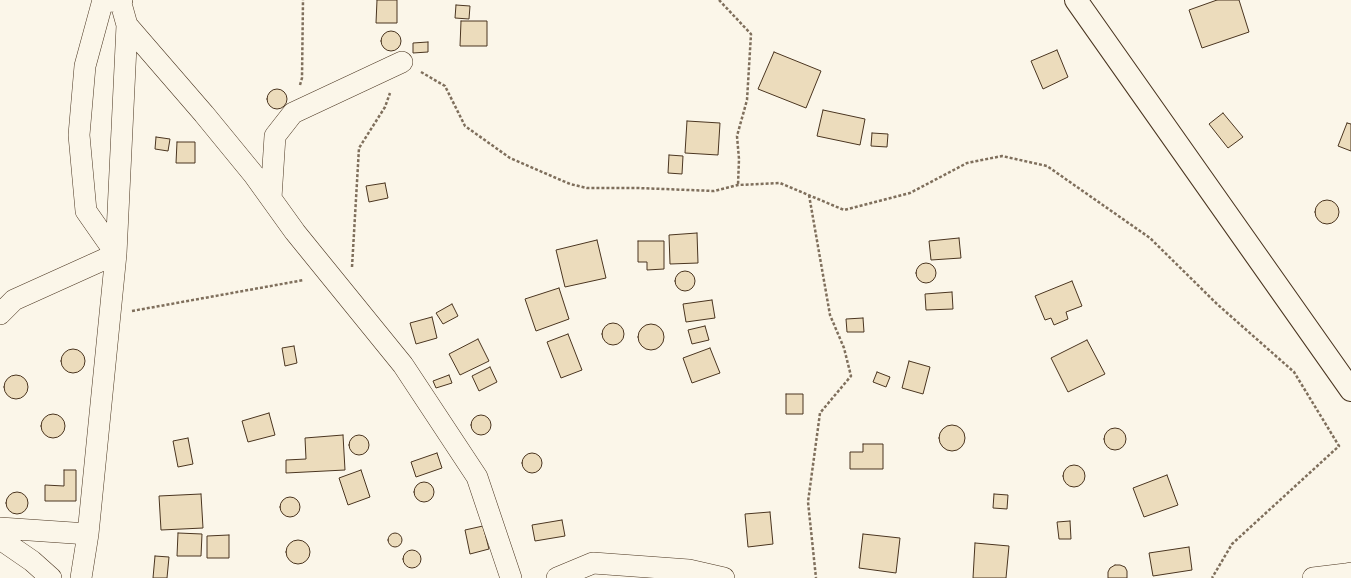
<!DOCTYPE html>
<html>
<head>
<meta charset="utf-8">
<style>
  body { margin:0 }
  canvas { display:block; background:#fbf6e9 }
</style>
</head>
<body>
<canvas width="1351" height="578"></canvas>
<script>
const context = document.querySelector('canvas').getContext('2d');
context.lineJoin = 'round';
function paint(path, color) { context.fillStyle = color; context.fill(path, 'evenodd'); }
const poly = rows => new Path2D(rows.map(r => 'M' + r).join(''));
function trace(path, color, width, dash) { context.strokeStyle = color; context.lineWidth = width; context.lineCap = dash ? 'butt' : 'round'; context.setLineDash(dash || []); context.stroke(path); }
const building = poly([
  [377,0,397,0,397,23,376,23,377,0],
  [1217,0,1239,0,1249,32,1202,48,1189,10,1217,0],
  [456,5,470,6,469,19,455,18,456,5],
  [461,21,487,21,487,46,460,46,461,21],
  '381 41a10 10 0 1 1 20 0a10 10 0 1 1-20 0Z',
  [428,42,428,52,413,53,413,43,428,42],
  [1057,50,1068,77,1043,89,1031,61,1057,50],
  [774,52,821,71,806,108,758,89,774,52],
  '267 99a10 10 0 1 1 20 0a10 10 0 1 1-20 0Z',
  [823,110,865,119,860,145,817,136,823,110],
  [1223,113,1243,137,1228,148,1209,124,1223,113],
  [687,121,720,123,718,155,685,153,687,121],
  [1347,123,1351,124,1351,151,1338,146,1347,123],
  [872,133,888,134,887,147,871,146,872,133],
  [156,137,170,139,168,151,155,149,156,137],
  [177,142,195,142,195,163,176,163,177,142],
  [669,155,683,156,682,174,668,173,669,155],
  [385,183,388,198,369,202,366,186,385,183],
  '1315 212a12 12 0 1 1 24 0a12 12 0 1 1-24 0Z',
  [697,233,698,263,670,264,669,235,697,233],
  [959,238,961,258,931,260,929,241,959,238],
  [597,240,606,278,565,287,556,250,597,240],
  [638,241,664,241,664,269,647,270,647,262,638,262,638,241],
  '916 273a10 10 0 1 1 20 0a10 10 0 1 1-20 0Z',
  '675 281a10 10 0 1 1 20 0a10 10 0 1 1-20 0Z',
  [1072,281,1082,306,1066,312,1068,319,1054,325,1051,318,1045,320,1035,296,1072,281],
  [559,288,569,319,536,331,525,299,559,288],
  [952,292,953,309,926,310,925,294,952,292],
  [712,300,715,318,686,322,683,304,712,300],
  [452,304,458,316,443,324,436,313,452,304],
  [432,317,437,338,416,344,410,323,432,317],
  [863,318,864,332,847,332,846,319,863,318],
  '602 334a11 11 0 1 1 22 0a11 11 0 1 1-22 0Z',
  '638 337a13 13 0 1 1 26 0a13 13 0 1 1-26 0Z',
  [705,326,709,340,692,344,688,330,705,326],
  [568,334,582,370,561,378,547,342,568,334],
  [478,339,489,361,460,375,449,354,478,339],
  [1087,340,1105,374,1068,392,1051,358,1087,340],
  [294,346,297,363,285,366,282,348,294,346],
  [710,348,720,373,692,383,683,358,710,348],
  '61 361a12 12 0 1 1 24 0a12 12 0 1 1-24 0Z',
  [909,361,930,367,923,394,902,388,909,361],
  [490,367,497,382,479,391,472,376,490,367],
  [877,372,890,377,886,387,873,382,877,372],
  [449,375,452,383,436,388,433,381,449,375],
  '4 387a12 12 0 1 1 24 0a12 12 0 1 1-24 0Z',
  [786,394,803,394,803,414,786,414,786,394],
  [269,413,275,435,248,442,242,421,269,413],
  '41 426a12 12 0 1 1 24 0a12 12 0 1 1-24 0Z',
  '471 425a10 10 0 1 1 20 0a10 10 0 1 1-20 0Z',
  '939 438a13 13 0 1 1 26 0a13 13 0 1 1-26 0Z',
  '1104 439a11 11 0 1 1 22 0a11 11 0 1 1-22 0Z',
  '349 445a10 10 0 1 1 20 0a10 10 0 1 1-20 0Z',
  [343,435,345,470,286,473,286,460,306,459,305,438,343,435],
  [188,438,193,464,178,467,173,441,188,438],
  [863,444,883,444,883,469,850,469,850,452,863,452,863,444],
  [437,453,442,468,416,477,411,462,437,453],
  '522 463a10 10 0 1 1 20 0a10 10 0 1 1-20 0Z',
  '1063 476a11 11 0 1 1 22 0a11 11 0 1 1-22 0Z',
  [64,470,76,470,76,501,45,501,45,485,64,486,64,470],
  [361,470,370,497,348,505,339,478,361,470],
  [1167,475,1178,505,1144,517,1133,488,1167,475],
  '414 492a10 10 0 1 1 20 0a10 10 0 1 1-20 0Z',
  '6 503a11 11 0 1 1 22 0a11 11 0 1 1-22 0Z',
  [201,494,203,528,161,530,159,496,201,494],
  [994,494,1008,495,1007,509,993,508,994,494],
  '280 507a10 10 0 1 1 20 0a10 10 0 1 1-20 0Z',
  [770,512,773,544,748,547,745,514,770,512],
  [562,520,565,536,535,541,532,525,562,520],
  [1070,521,1071,539,1059,539,1057,522,1070,521],
  [483,526,489,549,470,554,465,530,483,526],
  '388 540a7 7 0 1 1 14 0a7 7 0 1 1-14 0Z',
  [178,533,202,534,201,556,177,556,178,533],
  [863,534,900,538,896,573,859,568,863,534],
  [229,535,229,558,207,558,207,536,229,535],
  '286 552a12 12 0 1 1 24 0a12 12 0 1 1-24 0Z',
  [975,543,1009,546,1006,578,973,578,975,543],
  [1189,547,1192,570,1153,576,1149,553,1189,547],
  '403 559a9 9 0 1 1 18 0a9 9 0 1 1-18 0Z',
  [155,556,169,557,167,578,153,578,155,556],
  [1115,565,1120,565,1125,567,1127,571,1127,578,1108,578,1108,572,1110,568,1115,565]
]);
const path = poly([
  [719,0,751,34,747,100,737,136,739,159,738,185],
  [421,72,445,86,465,126,510,158,570,184,587,188,638,188,714,191,738,185,780,183,844,210,910,193,967,163,1002,156,1047,166,1150,238,1217,304,1294,372,1339,446,1232,544,1212,578],
  [300,85,302,78,303,0],
  [809,195,830,315,844,348,851,376,820,413,808,502,816,578],
  [352,267,359,148,385,107,390,93],
  [132,311,304,280]
]);
const minor = poly([
  [127,25,204,114,254,175,295,232,403,365,477,477,511,578],
  [271,198,275,136,293,113,402,62],
  [0,314,14,300,116,254,86,211,79,135,85,66,103,0,120,2,122,0],
  [0,528,88,534],
  [0,539,32,561,51,578],
  [81,578,88,534,116,254,127,25,120,0],
  [557,578,593,563,689,570,724,578],
  [1313,578,1346,574,1351,573]
]);
const secondary = poly([
  [1076,0,1351,390]
]);
paint(building, '#ecdcbc');
trace(building, '#4a3520', 1);
trace(minor, '#4a3520', 22);
trace(secondary, '#4a3520', 24);
trace(path, '#7f6f5c', 2.5, [3, 2]);
trace(minor, '#fbf6e9', 21);
trace(secondary, '#fbf6e9', 22);
</script>
</body>
</html>
